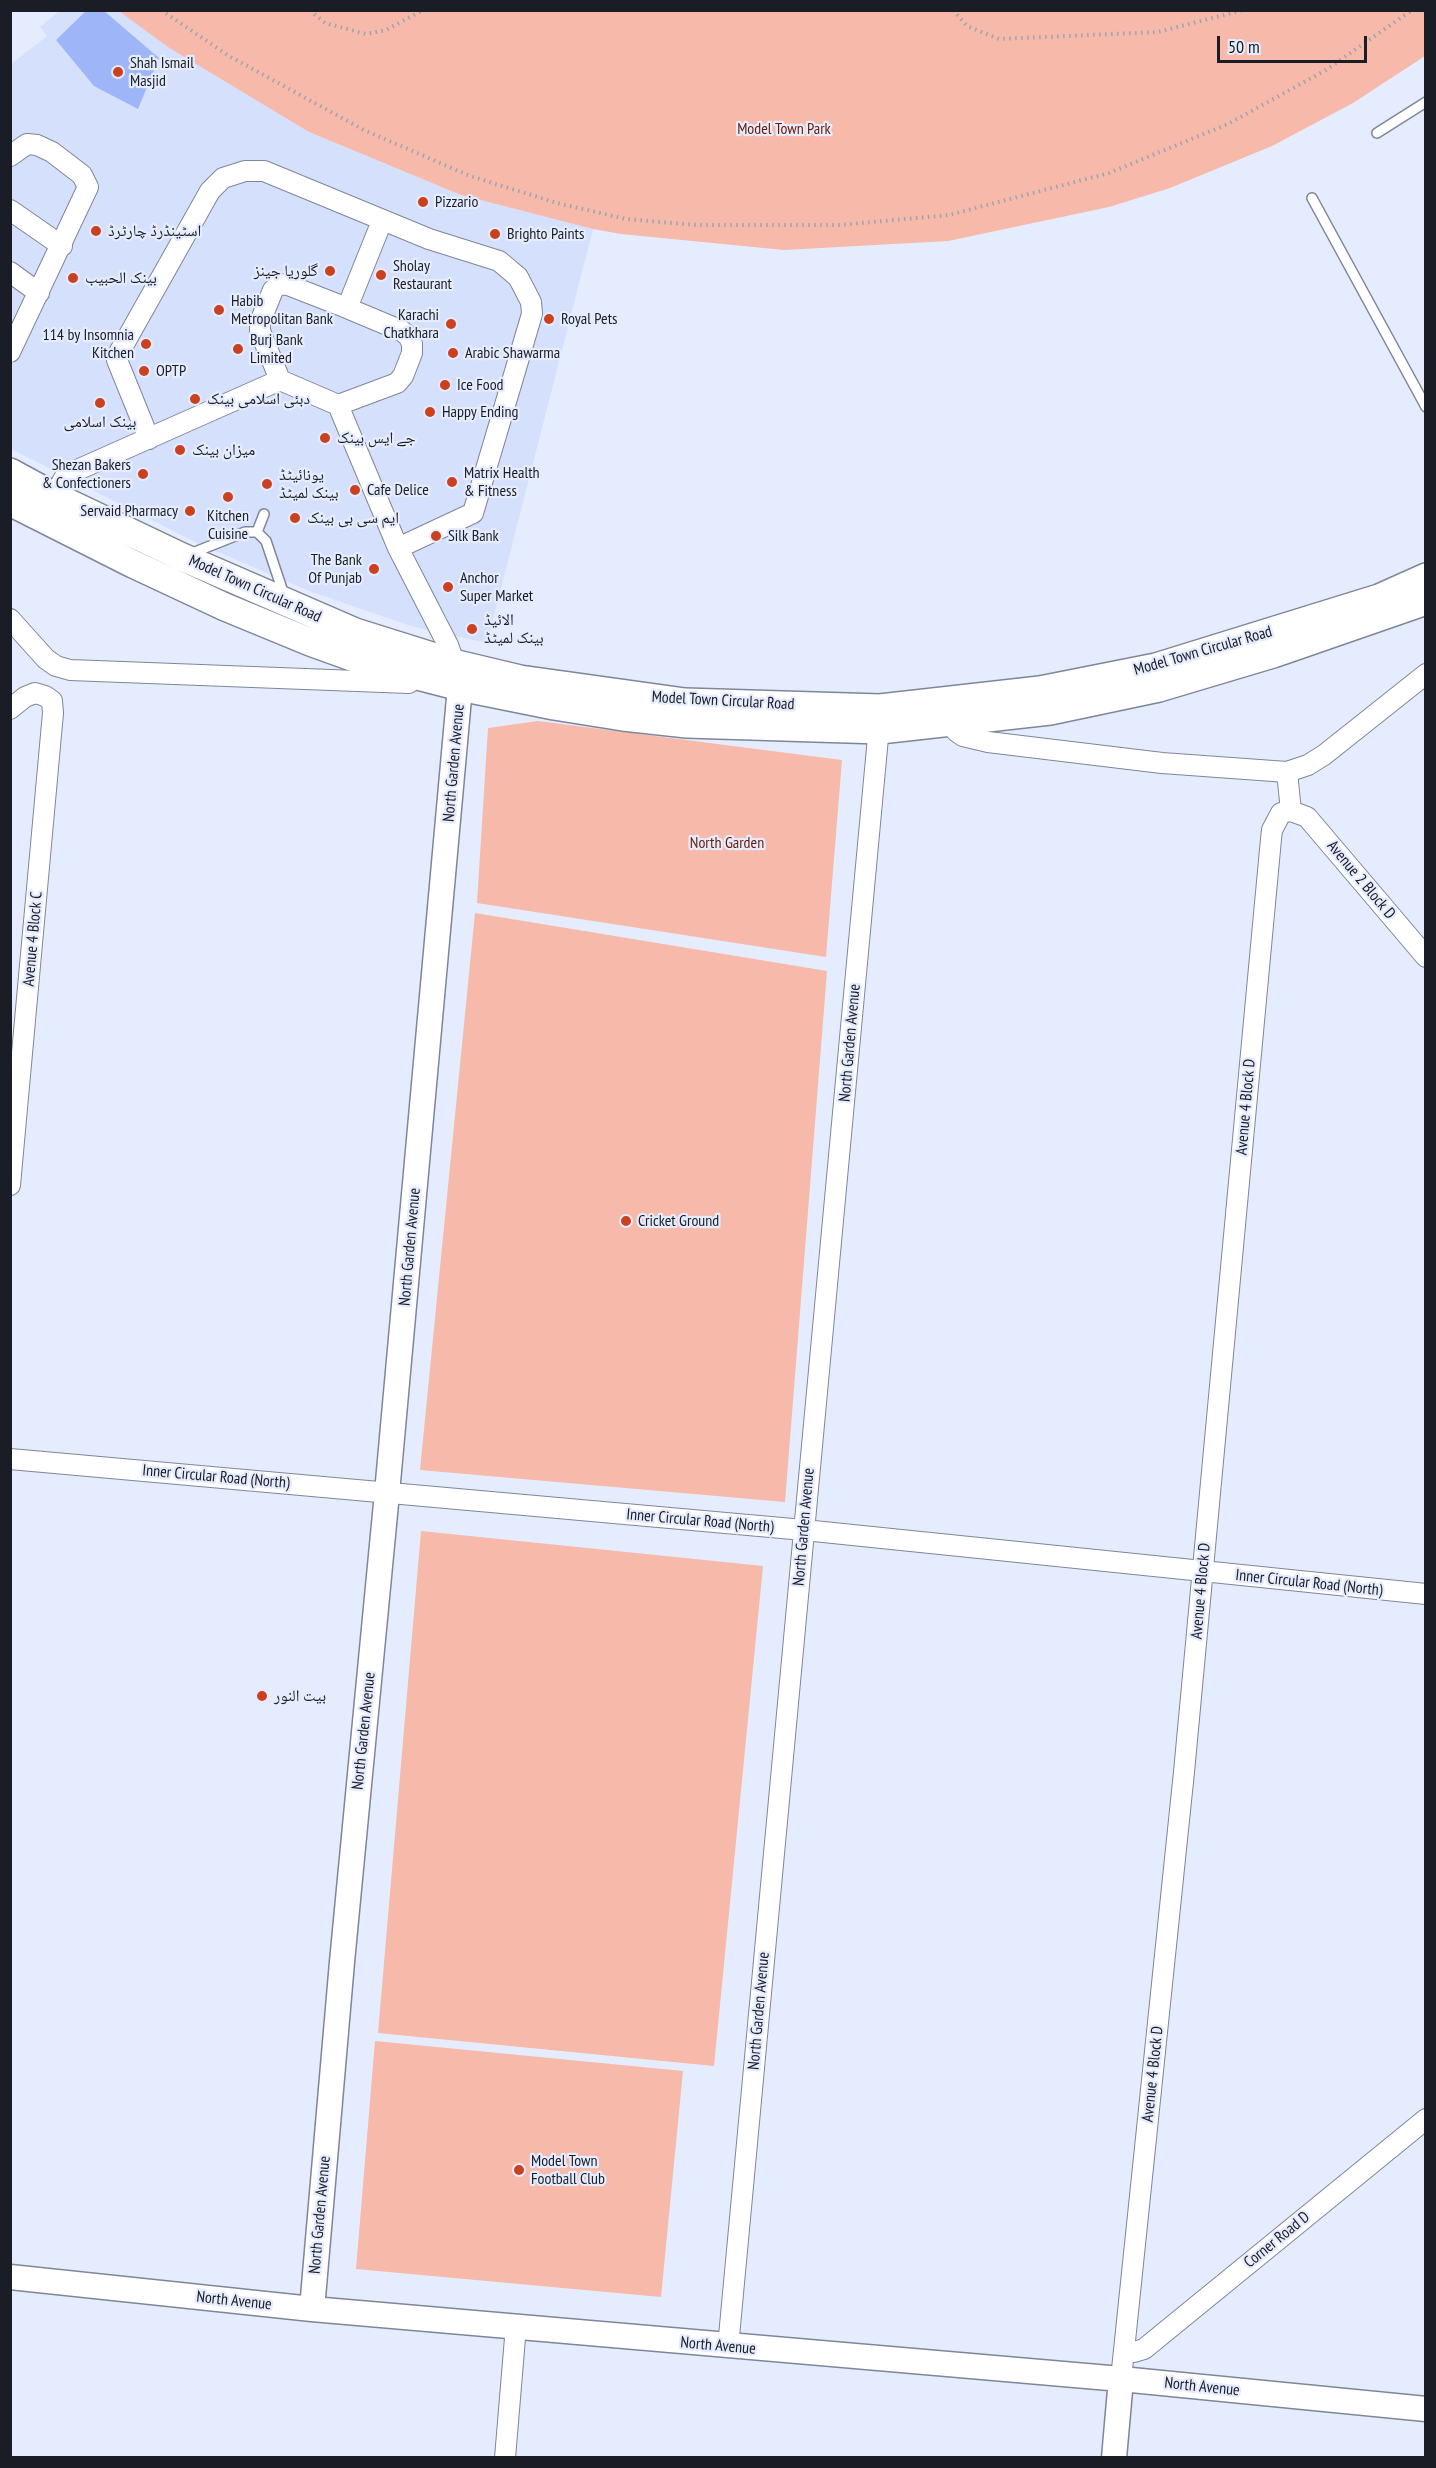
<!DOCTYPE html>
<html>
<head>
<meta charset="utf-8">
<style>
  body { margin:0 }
  #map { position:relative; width:1436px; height:2468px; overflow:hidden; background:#e5ecfe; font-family:"PT Sans Narrow",sans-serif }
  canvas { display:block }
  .frame { position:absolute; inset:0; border:12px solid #1a1d25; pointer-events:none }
  .scale { position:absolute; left:1217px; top:36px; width:150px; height:27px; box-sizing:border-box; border:3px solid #1a1d25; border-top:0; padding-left:8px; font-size:18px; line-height:21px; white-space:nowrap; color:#1a1d25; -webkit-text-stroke:4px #e5ecfe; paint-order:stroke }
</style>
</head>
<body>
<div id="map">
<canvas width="1436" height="2468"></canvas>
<div class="frame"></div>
<div class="scale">50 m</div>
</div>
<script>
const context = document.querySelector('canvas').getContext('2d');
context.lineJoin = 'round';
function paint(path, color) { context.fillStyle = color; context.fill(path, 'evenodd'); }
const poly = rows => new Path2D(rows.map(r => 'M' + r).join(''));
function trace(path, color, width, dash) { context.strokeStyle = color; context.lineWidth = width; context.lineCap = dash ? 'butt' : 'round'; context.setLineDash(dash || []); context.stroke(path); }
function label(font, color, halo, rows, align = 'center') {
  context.font = font + ' "PT Sans Narrow","Noto Naskh Arabic",sans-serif'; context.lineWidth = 4.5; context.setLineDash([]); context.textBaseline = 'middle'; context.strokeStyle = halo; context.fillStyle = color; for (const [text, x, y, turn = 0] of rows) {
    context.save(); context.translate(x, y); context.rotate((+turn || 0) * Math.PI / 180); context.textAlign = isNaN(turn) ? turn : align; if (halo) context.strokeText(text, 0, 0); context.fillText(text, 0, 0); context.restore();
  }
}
const built = poly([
  [59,11,119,11,309,132,461,195,593,229,487,643,414,627,309,591,197,543,11,449,10,65,47,36,40,27]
]);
const green = poly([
  [1425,10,1425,56,1353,103,1272,146,1170,188,1109,207,948,241,784,250,621,234,593,229,461,195,309,132,168,47,119,11],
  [538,721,842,760,826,957,477,903,488,728],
  [475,913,827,971,785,1502,420,1470],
  [421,1531,763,1566,714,2066,378,2033],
  [375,2041,683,2071,661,2297,356,2269]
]);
const building = poly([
  [87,10,103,10,159,58,138,109,94,86,56,40]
]);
const path = poly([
  [161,10,229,56,364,130,470,176,557,203,626,219,696,225,840,225,949,215,1109,173,1228,124,1326,70,1412,10],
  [310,10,325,23,366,34,386,30,423,10],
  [953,10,967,26,999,39,1158,32,1243,10]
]);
const service = poly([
  [1377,133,1426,102],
  [1312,198,1426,407],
  [257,532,264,514],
  [190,554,245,532,257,532,266,541,284,595]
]);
const minor = poly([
  [10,156,27,144,37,145,52,152,82,175,88,187,10,352],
  [10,210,62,246],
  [10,272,39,293],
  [347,308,382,221],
  [280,380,260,331,260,322,273,290,280,284,288,285,347,308,402,331,409,337,412,344,412,353,403,376,397,383,338,405],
  [149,439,117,360,120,351,210,191,223,178,245,171,264,171,429,239,499,261,518,277,531,302,532,314,473,513,398,548],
  [48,507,66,475,280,380,338,405,398,548,448,645,458,673],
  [10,619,46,659,56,666,70,670,409,683],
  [10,709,25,697,35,693,45,696,52,701,53,713,10,1185],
  [954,723,956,731,963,736,988,742,1162,763,1287,772,1308,765,1324,755,1426,674],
  [1287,772,1291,811],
  [10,1459,804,1530,1426,1594],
  [728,2347,880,716],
  [1125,2350,1134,2352,1144,2349,1426,2119],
  [1121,2379,1184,1772,1271,839,1272,830,1281,813,1291,811,1307,817,1426,957],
  [505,2458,516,2326]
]);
const tertiary = poly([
  [10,2277,312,2309,1121,2379,1426,2409],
  [312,2309,342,1962,387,1493,460,687],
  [1114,2458,1121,2379]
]);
const secondary = poly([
  [10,472,54,496,182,557,355,632,457,664,520,679,685,702,880,708,1040,690,1156,667,1379,598,1426,577],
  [10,502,133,564,225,607,310,642,371,664,460,687,554,706,623,717,687,724,880,730,1050,711,1159,688,1273,654,1426,601]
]);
const markers = [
  [118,72,6,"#cb4120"],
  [423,202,6,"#cb4120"],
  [96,231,6,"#cb4120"],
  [495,234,6,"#cb4120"],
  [330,271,6,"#cb4120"],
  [381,275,6,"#cb4120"],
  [73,278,6,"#cb4120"],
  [219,310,6,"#cb4120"],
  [549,319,6,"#cb4120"],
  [451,324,6,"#cb4120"],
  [146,344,6,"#cb4120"],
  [238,349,6,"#cb4120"],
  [453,353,6,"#cb4120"],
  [144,371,6,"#cb4120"],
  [445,385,6,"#cb4120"],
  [195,399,6,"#cb4120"],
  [100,403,6,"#cb4120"],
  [430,412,6,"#cb4120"],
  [325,438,6,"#cb4120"],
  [180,450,6,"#cb4120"],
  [143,474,6,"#cb4120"],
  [452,482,6,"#cb4120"],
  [267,484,6,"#cb4120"],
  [355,490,6,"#cb4120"],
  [228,497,6,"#cb4120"],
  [190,511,6,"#cb4120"],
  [295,518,6,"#cb4120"],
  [436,536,6,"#cb4120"],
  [374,569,6,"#cb4120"],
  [448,587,6,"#cb4120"],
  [472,629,6,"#cb4120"],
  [626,1221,6,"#cb4120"],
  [262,1696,6,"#cb4120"],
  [519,2170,6,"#cb4120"]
];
const poiNames = [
  ["Shah Ismail",130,63],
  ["Masjid",130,81],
  ["Pizzario",435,202],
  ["اسٹینڈرڈ چارٹرڈ",108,231],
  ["Brighto Paints",507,234],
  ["Sholay",393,266],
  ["Restaurant",393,284],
  ["گلوریا جینز",318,271,"right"],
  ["بينک الحبيب",85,278],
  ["Habib",231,301],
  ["Metropolitan Bank",231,319],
  ["Karachi",439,315,"right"],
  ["Chatkhara",439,333,"right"],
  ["Royal Pets",561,319],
  ["114 by Insomnia",134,335,"right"],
  ["Kitchen",134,353,"right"],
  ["Burj Bank",250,340],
  ["Limited",250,358],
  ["Arabic Shawarma",465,353],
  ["OPTP",156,371],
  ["Ice Food",457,385],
  ["دبئی اسلامی بینک",207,399],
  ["Happy Ending",442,412],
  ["بینک اسلامی",100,422,"center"],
  ["جے ایس بینک",337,438],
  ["میزان بینک",192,450],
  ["Shezan Bakers",131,465,"right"],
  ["& Confectioners",131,483,"right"],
  ["Matrix Health",464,473],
  ["& Fitness",464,491],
  ["یونائیٹڈ",279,475],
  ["بینک لمیٹڈ",279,493],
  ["Cafe Delice",367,490],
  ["Servaid Pharmacy",178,511,"right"],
  ["Kitchen",228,516,"center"],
  ["Cuisine",228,534,"center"],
  ["ایم سی بی بینک",307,518],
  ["Silk Bank",448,536],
  ["The Bank",362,560,"right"],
  ["Of Punjab",362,578,"right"],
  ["Anchor",460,578],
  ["Super Market",460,596],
  ["الائیڈ",484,620],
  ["بینک لمیٹڈ",484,638],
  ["Cricket Ground",638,1221],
  ["بیت النور",274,1696],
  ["Model Town",531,2161],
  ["Football Club",531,2179]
];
const parkNames = [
  ["Model Town Park",784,129],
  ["North Garden",727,843]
];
const streetNames = [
  ["Model Town Circular Road",255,589,24],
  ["Model Town Circular Road",1203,651,-16],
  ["Model Town Circular Road",723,701,3],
  ["North Garden Avenue",454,763,-85],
  ["Avenue 2 Block D",1361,880,50],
  ["Avenue 4 Block C",33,939,-85],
  ["North Garden Avenue",850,1043,-85],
  ["Avenue 4 Block D",1246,1107,-85],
  ["North Garden Avenue",410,1247,-85],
  ["Inner Circular Road (North)",216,1477,5],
  ["Inner Circular Road (North)",700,1521,5],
  ["North Garden Avenue",804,1527,-85],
  ["Inner Circular Road (North)",1309,1583,6],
  ["Avenue 4 Block D",1201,1591,-85],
  ["North Garden Avenue",364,1731,-84],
  ["North Garden Avenue",759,2011,-85],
  ["Avenue 4 Block D",1153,2074,-84],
  ["North Garden Avenue",320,2215,-85],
  ["Corner Road D",1277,2240,-39],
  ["North Avenue",234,2301,6],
  ["North Avenue",718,2346,5],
  ["North Avenue",1202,2387,6]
];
paint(built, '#d5e0fd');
paint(green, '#f6b9aa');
paint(building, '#9eb5f7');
trace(service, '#7e869a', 12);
trace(minor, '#7e869a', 22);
trace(tertiary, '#7e869a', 27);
trace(secondary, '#7e869a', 30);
trace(path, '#9da3b2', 4, [1.5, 4.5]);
trace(service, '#fff', 9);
trace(minor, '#fff', 20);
trace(tertiary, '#fff', 24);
trace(secondary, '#fff', 27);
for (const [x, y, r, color] of markers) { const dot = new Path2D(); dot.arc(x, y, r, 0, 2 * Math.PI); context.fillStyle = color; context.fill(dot); trace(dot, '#e5ecfe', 2); }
label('16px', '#1a1d25', '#e5ecfe', poiNames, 'left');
label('16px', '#6c1803', '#e5ecfe', parkNames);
label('16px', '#1a1d25', '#e5ecfe', streetNames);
</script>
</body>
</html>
